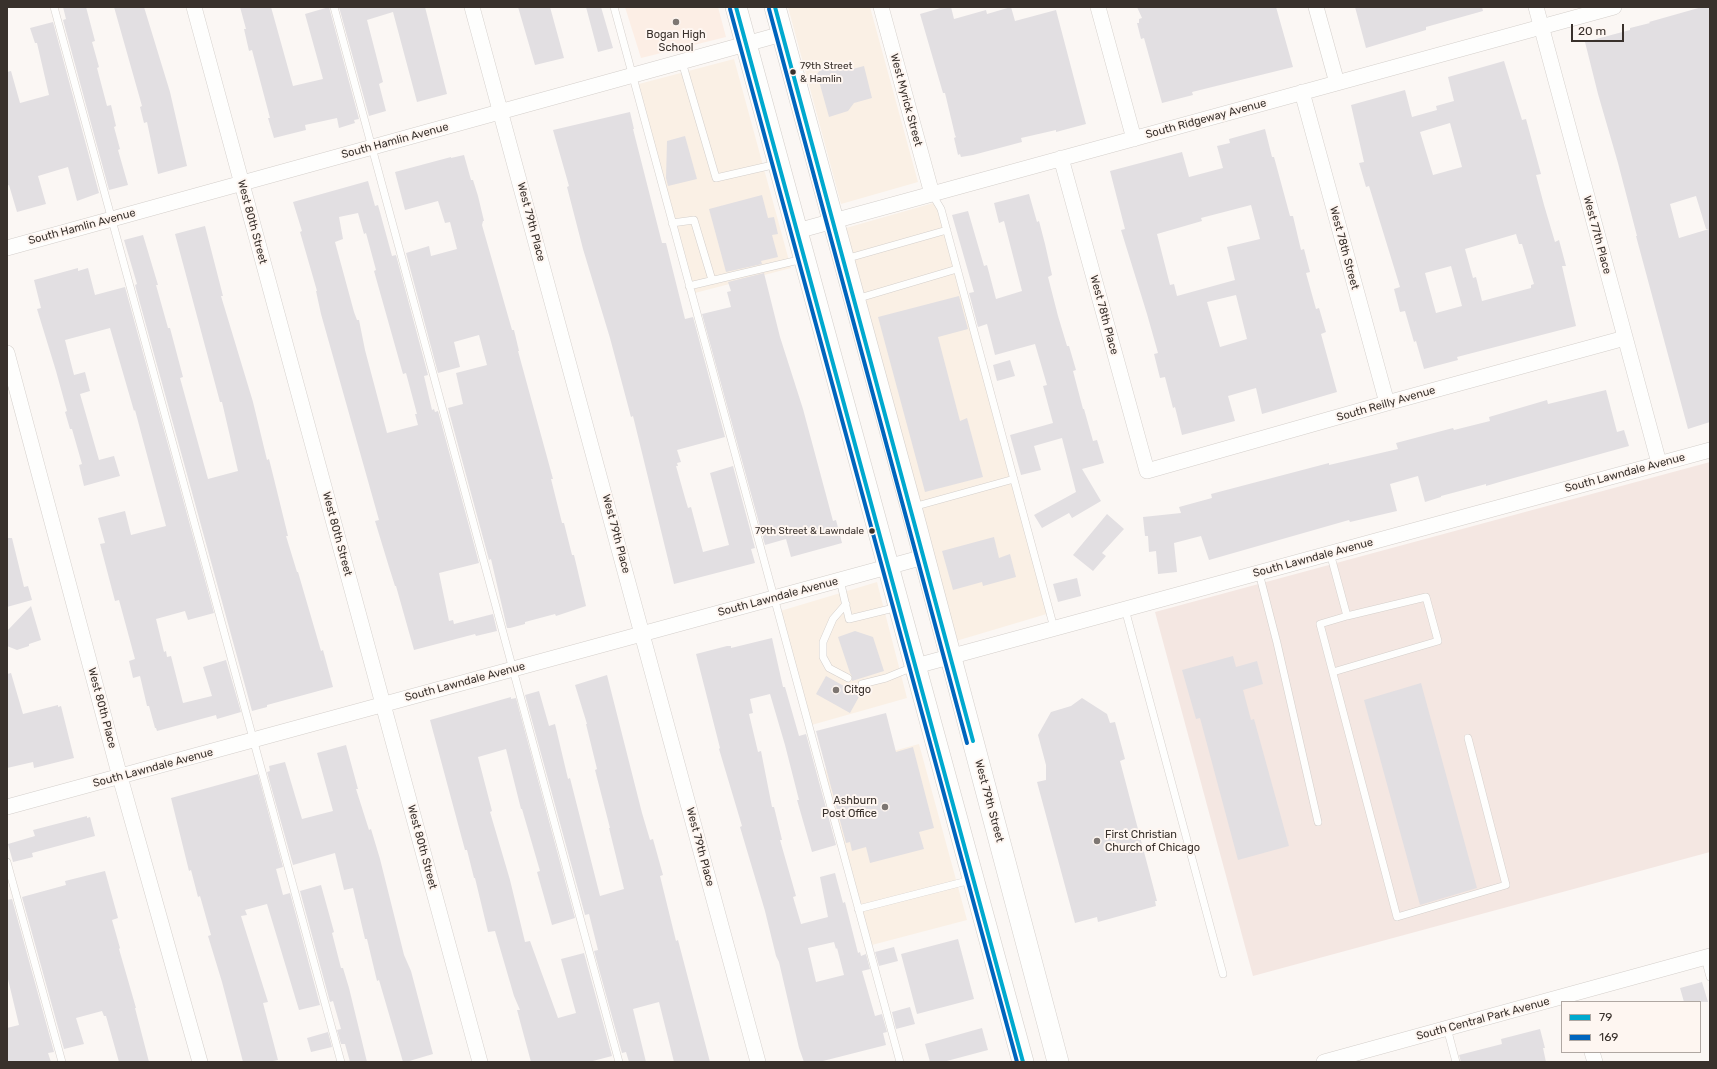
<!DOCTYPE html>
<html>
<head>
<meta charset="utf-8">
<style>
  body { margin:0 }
  #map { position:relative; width:1717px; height:1069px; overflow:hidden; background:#fbf7f4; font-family:Rubik,sans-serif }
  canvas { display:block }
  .frame { position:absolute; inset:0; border:8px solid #39312c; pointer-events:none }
  .legend { position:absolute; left:1561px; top:1001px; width:140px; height:52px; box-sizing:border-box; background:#fef6f1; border:1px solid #afa7a2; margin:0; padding:5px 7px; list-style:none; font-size:12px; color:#39312c }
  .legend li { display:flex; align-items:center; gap:8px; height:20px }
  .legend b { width:20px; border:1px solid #afa7a2 }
  .scale { position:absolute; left:1571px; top:24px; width:53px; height:18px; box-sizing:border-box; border:2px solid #39312c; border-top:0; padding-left:5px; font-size:12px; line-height:14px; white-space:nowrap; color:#39312c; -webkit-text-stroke:3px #fef6f1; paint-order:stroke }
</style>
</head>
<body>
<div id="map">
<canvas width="1717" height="1069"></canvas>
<div class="frame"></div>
<ul class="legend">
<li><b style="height:5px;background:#00a9ce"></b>79</li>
<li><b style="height:5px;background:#0065bd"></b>169</li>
</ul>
<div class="scale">20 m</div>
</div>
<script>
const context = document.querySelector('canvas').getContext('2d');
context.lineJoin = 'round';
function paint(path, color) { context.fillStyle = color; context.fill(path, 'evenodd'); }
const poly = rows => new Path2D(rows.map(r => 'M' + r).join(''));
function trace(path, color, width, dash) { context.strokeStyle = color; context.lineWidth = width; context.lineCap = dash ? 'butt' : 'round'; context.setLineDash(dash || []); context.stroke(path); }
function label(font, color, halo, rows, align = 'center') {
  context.font = font + ' Rubik,sans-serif'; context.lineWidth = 4; context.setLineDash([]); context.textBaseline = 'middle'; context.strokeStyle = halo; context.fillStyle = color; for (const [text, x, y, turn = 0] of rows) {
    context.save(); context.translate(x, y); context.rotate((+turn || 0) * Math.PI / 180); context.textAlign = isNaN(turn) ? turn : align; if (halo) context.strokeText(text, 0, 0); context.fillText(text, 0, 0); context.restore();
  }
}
const commercial = poly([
  [788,7,870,7,918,182,841,204],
  [734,59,791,268,691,294,635,85],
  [937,202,1050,613,956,641,846,228],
  [877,582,907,698,808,726,777,612],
  [919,744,967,920,868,946,820,771]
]);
const industrial = poly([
  [1710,462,1710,852,1253,976,1155,612]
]);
const built = poly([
  [625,7,718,7,726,37,641,58]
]);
const building = poly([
  [63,7,86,7,95,41,92,42,99,67,97,68,107,106,111,105,116,126,114,127,120,149,118,150,128,185,109,190,63,20,66,19],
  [114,7,144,7,170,92,187,166,158,174,147,122,144,123,140,107,142,106],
  [240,7,271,7,293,86,323,79,305,14,329,7,359,119,354,120,355,123,339,128,337,118,305,125,306,130,274,138,268,118,270,118,252,50,249,51,244,29,246,29],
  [339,7,425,7,447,94,417,102,393,12,367,20,383,82,379,84,386,111,369,116],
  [518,7,550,7,564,58,535,65],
  [586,7,601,7,613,48,598,52],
  [944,7,951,7,954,19,986,10,987,14,1011,7,1015,21,1056,10,1086,124,1056,132,1056,130,1021,138,1022,142,973,155,961,157,960,154,958,155,954,138,956,137,955,135,945,93,943,93,920,14],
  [1137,7,1276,7,1293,67,1192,92,1193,95,1162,103,1144,38,1141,39,1137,23,1139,23,1139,19,1142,18],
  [1355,7,1482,7,1483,11,1426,27,1426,30,1366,48],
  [1702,7,1710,7,1710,422,1688,429,1636,236,1637,236,1618,163,1598,94,1585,42,1630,30,1630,28,1650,23,1649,22],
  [1696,196,1706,229,1709,229,1679,238,1670,204],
  [53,22,99,193,77,201,68,167,38,176,46,204,17,212,9,185,7,186,7,72,11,71,20,103,49,95,37,43,35,43,30,28],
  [1504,61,1522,120,1526,119,1541,174,1536,175,1544,205,1555,242,1559,240,1566,266,1562,266,1576,326,1457,357,1458,360,1424,369,1416,341,1414,342,1405,311,1400,312,1394,289,1400,287,1369,186,1366,187,1359,163,1364,162,1351,105,1405,90,1412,117,1437,110,1436,106,1454,101,1448,77],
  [1450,123,1462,167,1433,175,1420,132],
  [1516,234,1519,244,1522,244,1534,284,1531,285,1531,288,1482,301,1476,277,1473,278,1465,249],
  [1451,266,1462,306,1436,313,1425,273],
  [835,65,845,71,864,66,872,98,854,103,848,111,829,117,817,74,821,69],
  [630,112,634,129,633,129,662,243,666,243,685,319,693,317,725,437,677,450,681,462,677,463,678,466,676,466,685,498,688,508,691,507,703,552,729,545,710,473,733,466,755,548,751,549,755,563,674,584,633,416,631,417,610,338,583,249,567,187,569,186,553,130],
  [1265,129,1272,157,1274,157,1290,216,1293,216,1301,250,1304,249,1310,272,1306,273,1316,309,1319,308,1326,332,1321,334,1337,392,1262,414,1256,388,1228,396,1235,421,1182,435,1175,407,1173,408,1165,377,1160,378,1154,354,1158,353,1147,314,1121,230,1125,229,1110,171,1182,152,1189,177,1223,168,1217,146,1230,143,1229,139],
  [1251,205,1260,239,1227,247,1235,280,1177,296,1174,284,1170,285,1157,234,1202,221,1201,218],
  [1236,295,1247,339,1220,347,1207,302],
  [685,136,697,179,668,186,666,178,667,141],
  [464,155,471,180,473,180,478,196,484,221,483,221,482,225,512,330,514,330,519,351,518,351,553,479,551,479,562,523,564,523,572,555,574,555,586,606,556,616,555,614,525,622,525,624,510,628,507,628,491,559,489,560,448,408,463,404,456,373,487,365,479,335,454,342,460,367,438,373,406,253,429,246,431,256,457,249,450,222,445,223,438,201,405,210,395,172,451,157,451,158],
  [368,181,375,206,378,205,392,256,396,255,428,375,424,376,432,410,434,409,435,412,438,411,479,563,439,573,449,621,453,620,454,624,493,614,497,631,476,636,475,634,414,650,396,586,395,586,389,567,375,521,379,520,321,314,316,291,317,291,300,232,302,231,293,202],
  [358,213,364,234,366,233,376,270,374,271,403,374,406,373,417,414,415,414,418,425,387,433,365,350,359,320,357,320,354,312,335,242,343,239,339,217],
  [1029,194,1037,222,1039,221,1045,244,1052,275,1048,277,1058,316,1067,346,1069,346,1076,370,1073,371,1083,409,1084,409,1093,441,1097,440,1104,463,1082,469,1101,501,1072,518,1069,513,1042,528,1034,515,1076,492,1062,438,1034,446,1041,470,1021,475,1010,435,1053,423,1043,386,1047,385,1035,344,995,355,987,324,978,327,969,293,974,292,952,215,968,211,984,266,987,265,996,299,1022,291,1004,221,999,223,994,203],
  [762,195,768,218,774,217,778,234,772,235,778,257,761,261,762,264,726,272,709,209],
  [205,226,223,296,221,296,253,402,267,460,269,459,274,479,288,536,286,536,297,572,298,572,321,651,323,650,333,687,267,705,267,707,252,711,135,285,137,284,124,240,143,235,158,285,156,285,168,328,170,328,183,377,180,378,208,479,238,471,222,402,220,402,175,234],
  [78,268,78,271,88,268,95,295,125,287,214,613,188,620,185,611,156,619,164,652,166,651,167,657,171,656,183,703,212,696,203,667,226,660,241,712,217,719,216,715,157,731,156,728,155,728,149,706,147,706,140,676,133,678,129,661,135,659,119,600,115,601,100,544,105,543,98,518,125,511,131,535,166,526,135,410,134,411,110,328,65,340,74,375,85,372,90,391,80,394,99,460,114,456,120,476,84,486,79,465,82,464,72,429,70,429,65,412,67,411,56,371,37,309,41,308,34,280],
  [764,273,780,337,803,409,833,521,836,520,842,543,791,557,786,539,765,545,702,314,731,307,727,292,731,291,728,282],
  [959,296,968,329,938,337,960,421,967,418,983,477,925,492,878,317],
  [1010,360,1015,376,997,381,993,365],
  [1606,390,1617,432,1624,430,1629,446,1503,481,1486,486,1486,484,1441,496,1441,497,1425,502,1418,476,1390,484,1397,511,1350,522,1349,520,1209,560,1201,536,1174,543,1177,572,1158,574,1156,551,1149,552,1148,536,1145,536,1143,517,1181,513,1179,507,1212,498,1211,494,1329,463,1329,465,1398,449,1396,443,1453,428,1454,430,1490,421,1489,417,1547,400,1548,404],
  [1107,514,1124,529,1102,553,1106,556,1093,571,1073,555],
  [994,537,999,558,1010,554,1016,577,983,586,982,582,953,590,942,551],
  [7,538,12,538,24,587,28,586,32,600,7,607],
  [1077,578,1081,596,1058,602,1053,584],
  [31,606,41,640,29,644,29,646,17,650,7,646,7,631],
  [855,631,873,637,884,671,852,681,852,676,850,673,838,637],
  [772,638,783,687,785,687,799,736,806,734,836,845,812,852,797,800,799,800,785,745,770,694,750,699,753,713,749,714,758,752,761,751,772,807,774,807,782,840,780,840,796,896,793,897,801,924,828,917,820,877,835,873,843,903,845,902,858,953,860,952,861,956,866,954,870,969,862,971,875,1016,882,1014,887,1032,883,1033,886,1045,819,1062,804,1062,799,1048,779,962,776,956,765,911,740,827,742,826,719,749,720,748,696,654,727,646,731,646,731,648],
  [834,942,836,949,837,948,844,975,816,982,808,948],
  [1233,656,1236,667,1257,661,1263,684,1243,690,1251,720,1254,719,1289,846,1238,860,1200,718,1196,719,1182,670],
  [11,673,23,714,58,705,58,707,61,706,74,758,34,768,33,762,7,768,7,674],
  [607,675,642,813,650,840,653,839,663,875,660,876,676,941,678,940,710,1062,674,1062,659,1002,633,1009,646,1062,629,1062,626,1052,622,1053,594,951,598,950,589,914,585,915,525,695,539,691,549,726,555,724,568,779,570,778,600,896,624,889,609,828,610,828,595,770,597,769,586,724,587,724,575,685],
  [826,676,860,695,850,713,816,694],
  [1421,683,1477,888,1420,905,1364,700],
  [511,697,511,699,516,698,575,918,552,925,537,872,540,871,522,809,521,809,506,749,478,757,492,811,490,812,510,880,525,942,530,941,558,1018,576,1013,561,959,584,953,612,1056,589,1062,531,1062,517,1010,520,1010,514,996,495,931,488,932,475,878,474,878,467,850,465,850,430,720],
  [1082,698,1107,714,1110,723,1115,722,1125,759,1120,761,1157,901,1155,901,1156,906,1098,922,1097,917,1075,923,1037,782,1046,780,1046,765,1038,735,1051,712,1071,706],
  [886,713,896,752,913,747,934,828,919,832,924,849,870,863,866,847,852,851,850,842,846,843,816,731],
  [346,745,358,789,356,789,369,830,371,829,380,859,404,955,411,971,433,1054,406,1062,403,1062,379,980,377,981,367,939,365,939,353,888,344,890,335,853,293,865,267,772,270,771,269,766,285,762,302,819,333,811,317,753],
  [258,774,283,867,276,869,283,895,290,893,320,1005,299,1010,267,904,245,910,247,915,241,916,268,1002,263,1003,278,1060,268,1062,243,1062,222,982,208,936,211,935,200,896,198,897,191,870,189,871,171,798],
  [87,816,87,818,90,817,95,836,32,853,33,857,13,862,8,844,35,836,33,830],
  [105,871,118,918,112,920,120,948,119,949,136,1008,135,1008,149,1062,119,1062,106,1016,104,1016,102,1011,76,1018,84,1044,64,1049,22,897,66,885,65,881],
  [321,885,334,932,332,933,341,968,343,968,349,988,367,1062,350,1062,345,1044,341,1044,337,1030,341,1029,333,1001,330,1002,300,891],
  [12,899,54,1052,48,1053,51,1062,7,1062,7,1028,19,1025,7,975,7,900],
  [958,939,974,999,917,1014,901,954],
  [894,947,898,961,879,966,875,952],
  [1702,982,1708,1002,1684,1002,1680,988],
  [910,1007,915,1024,896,1029,892,1012],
  [982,1028,988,1050,943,1062,930,1062,925,1044],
  [1540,1029,1545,1048,1543,1048,1546,1062,1461,1062,1459,1055,1502,1044,1501,1039],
  [328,1032,332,1047,311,1052,307,1038]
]);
const lane = poly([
  [54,7,341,1062],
  [334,7,619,1062],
  [614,7,900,1062],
  [682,62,716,178,777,164],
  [932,194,941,209,1054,628],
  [672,223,694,220,712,280],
  [845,259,947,230],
  [689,286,803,259],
  [856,299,957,269],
  [913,507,1014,479],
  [1330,553,1347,616,1320,624,1397,917,1506,885,1468,738],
  [1259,573,1277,643,1318,822],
  [840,580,849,619,898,607],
  [846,604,833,619,823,642,823,657,829,668,848,678],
  [1125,609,1223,974],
  [1333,672,1438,641,1426,597,1347,616],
  [862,684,886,678,913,667],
  [7,862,62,1062],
  [858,909,971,880],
  [1705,958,1710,977],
  [1447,1028,1456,1062]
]);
const street = poly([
  [194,7,480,1062],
  [472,7,758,1062],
  [881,7,932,194],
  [1098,7,1134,139],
  [1316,7,1337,83],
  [1536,7,1659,463],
  [1302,92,1387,403],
  [1061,158,1147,471,1387,403,1625,338],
  [797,231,1614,7],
  [7,248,782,34],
  [7,353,120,777,200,1062],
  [916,666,1710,450],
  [7,807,924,557],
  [1592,1052,1595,1062],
  [1324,1062,1710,956]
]);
const secondary = poly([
  [736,7,1023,1062],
  [775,7,911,507,1058,1062]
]);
const bus1 = poly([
  [736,7,1023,1062],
  [775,7,973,741]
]);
const bus2 = poly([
  [730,9,1017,1062],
  [769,9,967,743]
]);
const markers = [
  [676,22,4,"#7d7672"],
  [793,72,3.5,"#39312c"],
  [872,531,3.5,"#39312c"],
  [836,690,4,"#7d7672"],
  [885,807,4,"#7d7672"],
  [1097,841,4,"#7d7672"]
];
const busNames = [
  ["79th Street",800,66],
  ["& Hamlin",800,79],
  ["79th Street & Lawndale",864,531,"right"]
];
const poiNames = [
  ["Bogan High",676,35,"center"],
  ["School",676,48,"center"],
  ["Citgo",844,690],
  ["Ashburn",877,801,"right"],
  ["Post Office",877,814,"right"],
  ["First Christian",1105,835],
  ["Church of Chicago",1105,848]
];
const streetNames = [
  ["West Myrick Street",906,100,75],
  ["South Ridgeway Avenue",1206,119,-15],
  ["South Hamlin Avenue",395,141,-15],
  ["West 80th Street",252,222,75],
  ["West 79th Place",531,222,75],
  ["South Hamlin Avenue",82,227,-15],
  ["West 77th Place",1597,235,75],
  ["West 78th Street",1344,248,75],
  ["West 78th Place",1104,315,75],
  ["South Reilly Avenue",1386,404,-16],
  ["South Lawndale Avenue",1625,473,-15],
  ["West 80th Street",337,534,75],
  ["West 79th Place",616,534,75],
  ["South Lawndale Avenue",1313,558,-15],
  ["South Lawndale Avenue",778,597,-15],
  ["South Lawndale Avenue",465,682,-15],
  ["West 80th Place",102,708,75],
  ["South Lawndale Avenue",153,768,-15],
  ["West 79th Street",989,801,75],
  ["West 80th Street",422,847,75],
  ["West 79th Place",700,847,75],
  ["South Central Park Avenue",1483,1019,-15]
];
paint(commercial, '#faf0e5');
paint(industrial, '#f4e7e2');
paint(built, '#fceee5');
paint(building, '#e2dfe2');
trace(lane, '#d4cfcb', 8);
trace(street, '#d4cfcb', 16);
trace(secondary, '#d4cfcb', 22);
trace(lane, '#fefefd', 7);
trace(street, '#fefefd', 15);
trace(secondary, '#fefefd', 21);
trace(bus1, '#00a9ce', 4);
trace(bus2, '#0065bd', 4);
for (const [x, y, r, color] of markers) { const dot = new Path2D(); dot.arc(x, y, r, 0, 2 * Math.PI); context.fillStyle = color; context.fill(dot); trace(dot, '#fef6f1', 1.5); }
label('10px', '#39312c', '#fef6f1', busNames, 'left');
label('11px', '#39312c', '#fef6f1', poiNames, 'left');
label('11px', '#39312c', '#fef6f1', streetNames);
</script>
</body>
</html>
